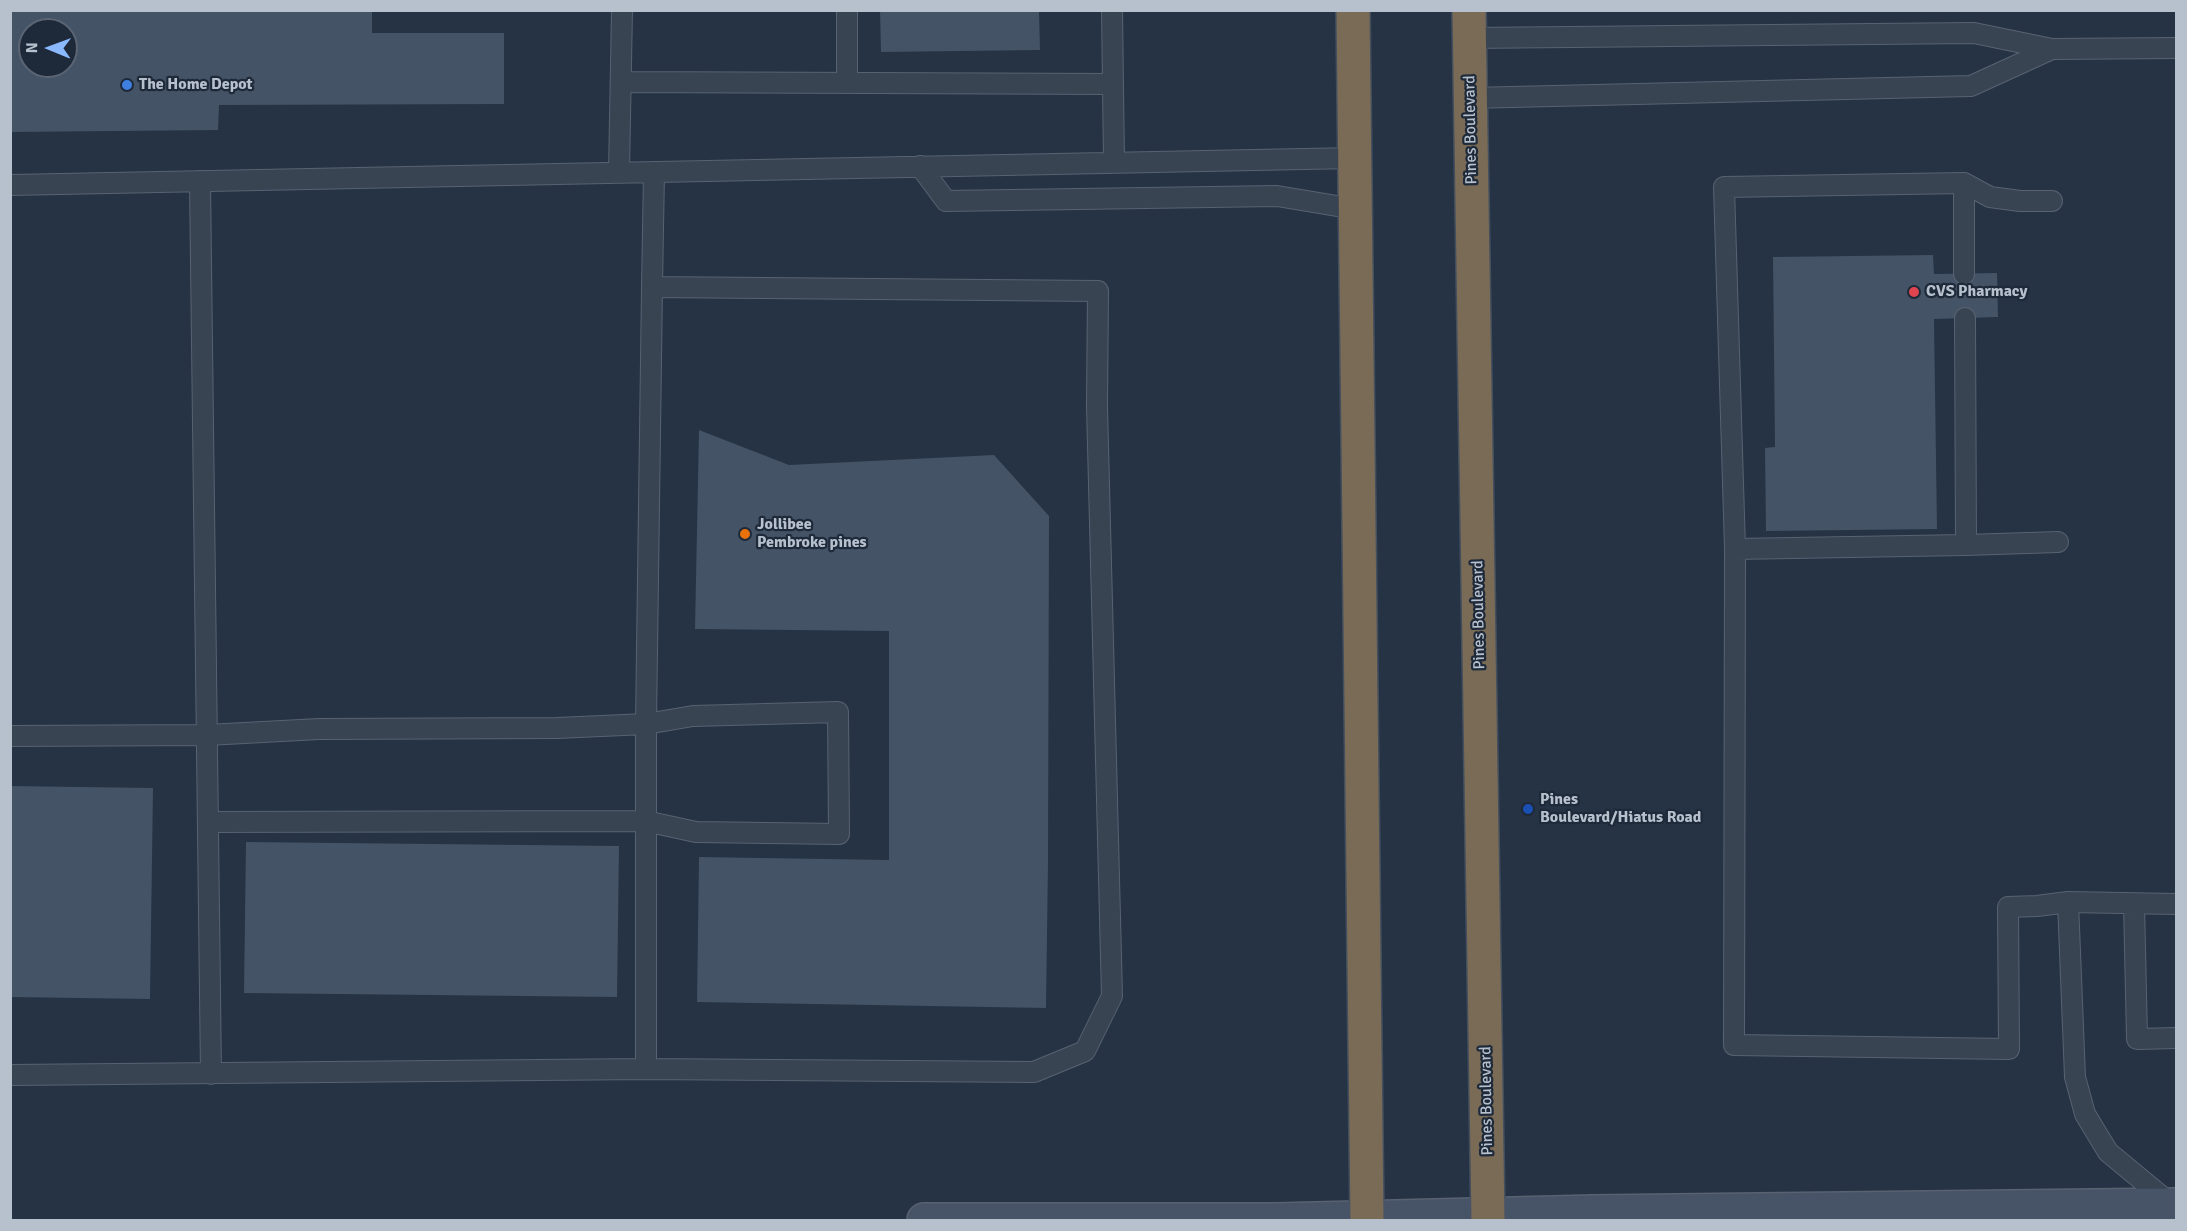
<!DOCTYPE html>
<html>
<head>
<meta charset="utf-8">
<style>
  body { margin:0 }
  #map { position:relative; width:2187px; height:1231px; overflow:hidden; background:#253344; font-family:Signika,sans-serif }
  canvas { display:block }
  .frame { position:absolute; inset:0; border:12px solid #b7c0cd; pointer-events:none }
  .north { position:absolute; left:18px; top:18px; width:60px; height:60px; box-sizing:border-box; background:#1e2939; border:2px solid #5b6574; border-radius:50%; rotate:271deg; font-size:16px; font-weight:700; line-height:24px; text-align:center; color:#b7c0cd }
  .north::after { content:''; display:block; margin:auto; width:21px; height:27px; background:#8ab9fe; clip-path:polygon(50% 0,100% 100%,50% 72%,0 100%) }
</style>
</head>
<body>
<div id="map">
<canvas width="2187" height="1231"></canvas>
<div class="frame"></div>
<div class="north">N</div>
</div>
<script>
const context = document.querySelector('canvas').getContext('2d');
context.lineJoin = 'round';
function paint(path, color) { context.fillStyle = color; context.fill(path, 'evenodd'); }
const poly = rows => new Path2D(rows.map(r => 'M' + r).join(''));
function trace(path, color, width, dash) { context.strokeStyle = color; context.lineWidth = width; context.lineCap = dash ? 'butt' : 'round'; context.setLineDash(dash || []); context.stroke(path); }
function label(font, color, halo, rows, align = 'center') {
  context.font = font + ' Signika,sans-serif'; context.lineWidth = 4.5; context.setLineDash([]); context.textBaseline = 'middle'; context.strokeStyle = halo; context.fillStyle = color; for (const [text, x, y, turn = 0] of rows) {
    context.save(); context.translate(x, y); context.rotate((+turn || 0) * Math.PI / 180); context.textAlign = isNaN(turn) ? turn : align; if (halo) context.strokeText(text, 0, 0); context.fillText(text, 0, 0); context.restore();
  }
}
const building = poly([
  [10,10,372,10,372,33,504,33,504,104,219,105,218,130,10,132],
  [30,30,66,30,66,66,30,66],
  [880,10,1039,10,1040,50,881,52],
  [1933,255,1934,274,1997,273,1998,317,1934,319,1937,529,1766,531,1765,448,1775,447,1773,257],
  [699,430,789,465,994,455,1049,516,1048,863,1046,1008,697,1002,699,857,889,860,889,631,695,629],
  [10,786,153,788,150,999,10,997],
  [246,842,619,846,617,997,244,993]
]);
const lane = poly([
  [847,10,847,83],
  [1112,10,1114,162],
  [1469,38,1974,33,2052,49,2176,48],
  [621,82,1113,84],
  [1470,98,1971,86,2052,49],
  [920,166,946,201,1277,196,1355,209],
  [619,172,622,10],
  [200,181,211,1074],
  [1964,183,1964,274],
  [10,185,1354,158],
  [2052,201,2020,201,1990,197,1964,183,1724,187,1735,549,1734,1045,2009,1049,2008,907,2037,906,2068,902,2176,904],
  [652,287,1098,291,1097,406,1112,996,1085,1051,1034,1072,646,1069,646,724,652,287,654,172],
  [1965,318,1966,545],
  [1735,549,1966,545,2058,542],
  [10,736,207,735,319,729,557,728,646,724,693,716,838,712,839,834,696,832,645,821,208,822],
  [2068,902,2075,1077,2085,1114,2108,1152,2172,1205],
  [2134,904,2137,1039,2176,1038],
  [10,1075,646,1069]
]);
const secondary = poly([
  [924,1220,1276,1220,1592,1212,2176,1205]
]);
const highway = poly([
  [1353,10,1367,1220],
  [1469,10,1488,1220]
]);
const markers = [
  [127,85,6,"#3f7fe0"],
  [1914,292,6,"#e0444e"],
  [745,534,6,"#e8710a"],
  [1528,809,6,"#1a4fb4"]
];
const poiNames = [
  ["The Home Depot",139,85],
  ["CVS Pharmacy",1926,292],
  ["Jollibee",757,525],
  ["Pembroke pines",757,543],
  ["Pines",1540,800],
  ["Boulevard/Hiatus Road",1540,818]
];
const streetNames = [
  ["Pines Boulevard",1471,130,-91],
  ["Pines Boulevard",1479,615,-91],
  ["Pines Boulevard",1487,1101,-91]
];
paint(building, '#445366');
trace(lane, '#586271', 22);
trace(secondary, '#586271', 36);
trace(highway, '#444f5e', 36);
trace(lane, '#394453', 20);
trace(secondary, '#475367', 33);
trace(highway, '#7a6b56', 33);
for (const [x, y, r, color] of markers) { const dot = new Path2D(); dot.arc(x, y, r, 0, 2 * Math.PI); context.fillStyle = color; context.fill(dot); trace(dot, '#1e2939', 2); }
label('bold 16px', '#b7c0cd', '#1e2939', poiNames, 'left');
label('16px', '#b7c0cd', '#1e2939', streetNames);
</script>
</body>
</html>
